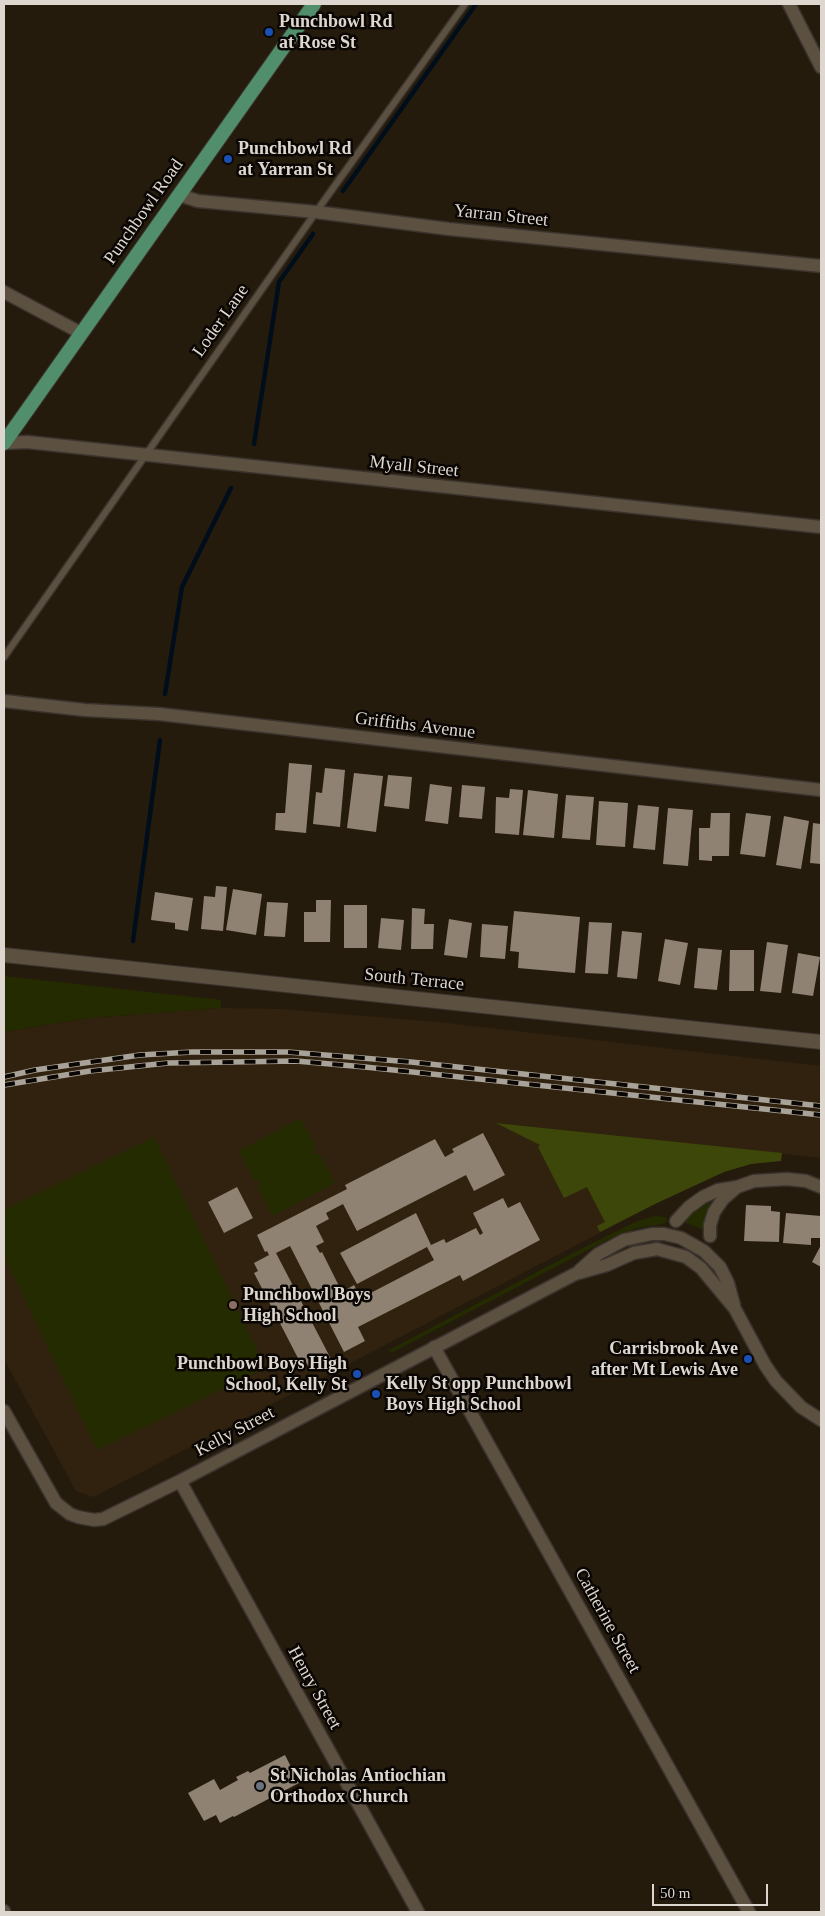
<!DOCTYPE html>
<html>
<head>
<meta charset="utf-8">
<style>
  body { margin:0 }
  #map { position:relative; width:825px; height:1916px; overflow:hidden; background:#251b0d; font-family:"Times New Roman",serif }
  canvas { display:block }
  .frame { position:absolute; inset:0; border:5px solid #ded7cf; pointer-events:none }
  .scale { position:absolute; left:652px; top:1884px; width:116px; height:22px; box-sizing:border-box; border:2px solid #ded7cf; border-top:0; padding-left:6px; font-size:15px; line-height:18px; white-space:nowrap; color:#ded7cf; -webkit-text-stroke:4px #0a0603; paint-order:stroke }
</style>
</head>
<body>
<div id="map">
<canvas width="825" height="1916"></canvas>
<div class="frame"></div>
<div class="scale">50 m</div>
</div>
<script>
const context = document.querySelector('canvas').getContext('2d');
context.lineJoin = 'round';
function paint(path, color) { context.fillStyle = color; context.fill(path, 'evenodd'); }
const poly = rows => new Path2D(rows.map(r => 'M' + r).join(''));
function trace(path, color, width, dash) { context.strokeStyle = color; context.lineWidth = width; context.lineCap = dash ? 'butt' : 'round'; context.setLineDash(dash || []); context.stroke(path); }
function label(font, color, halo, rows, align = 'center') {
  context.font = font + ' "Times New Roman",serif'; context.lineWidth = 5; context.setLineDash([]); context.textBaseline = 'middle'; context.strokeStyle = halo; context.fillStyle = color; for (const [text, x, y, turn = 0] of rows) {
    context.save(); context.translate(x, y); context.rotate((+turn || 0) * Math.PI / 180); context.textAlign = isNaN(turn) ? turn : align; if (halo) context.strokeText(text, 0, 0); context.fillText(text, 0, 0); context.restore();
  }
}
const built = poly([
  [221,1008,280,1009,438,1022,821,1066,821,1158,498,1123,655,1204,94,1497,76,1491,4,1359,4,1032,89,1018]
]);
const green = poly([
  [4,976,221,1000,221,1008,89,1018,4,1032],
  [301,1118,317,1149,312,1151,314,1155,319,1153,335,1183,273,1216,257,1186,261,1183,259,1180,255,1182,239,1151],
  [154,1137,266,1368,97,1450,4,1256,4,1210],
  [711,1202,702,1229,686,1223,686,1220,695,1210],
  [655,1216,665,1217,668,1220,663,1224,637,1228,607,1240,391,1353,389,1350,577,1251,637,1221]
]);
const forest = poly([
  [496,1123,782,1153,781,1161,751,1164,724,1172,655,1204,600,1232,597,1226,605,1222,587,1187,564,1198,538,1147,540,1145]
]);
const stream = poly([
  [343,191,476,4],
  [254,444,279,282,313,234],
  [165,694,182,587,231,488],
  [133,941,160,740]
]);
const building = poly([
  [289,763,312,765,306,833,275,830,276,813,285,813],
  [325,768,345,770,340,827,313,824,316,792,322,793],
  [354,773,383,776,376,832,347,828],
  [388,775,412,777,409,809,384,806],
  [430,784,452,787,448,824,425,821],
  [462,785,485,787,482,819,459,817],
  [510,789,523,790,519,835,495,833,496,797,509,798],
  [528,790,558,794,554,838,523,835],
  [566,795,594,797,590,840,562,838],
  [599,801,628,803,625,847,596,845],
  [638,805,659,807,655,850,633,848],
  [668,808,693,810,688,866,663,864],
  [711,813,730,813,729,856,712,856,712,861,699,860,699,828,710,828],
  [746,813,771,816,765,857,740,854],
  [784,816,809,821,801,869,776,865],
  [813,823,821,824,821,864,810,863],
  [216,886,227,887,223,931,201,929,204,896,215,897],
  [233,889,262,894,256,935,226,930],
  [155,892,193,898,188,931,175,929,175,923,151,920],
  [316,900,331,900,330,942,304,942,304,912,316,912],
  [267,902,288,903,285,937,264,936],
  [344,905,367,905,367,948,344,948],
  [412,908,425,909,424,924,434,924,433,949,411,949],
  [514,911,580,917,575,973,518,968,519,952,510,951],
  [381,918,404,920,401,950,378,948],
  [449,919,472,923,467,958,444,955],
  [589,922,612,923,608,974,585,973],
  [482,924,508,926,505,959,480,957],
  [622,931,642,933,637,979,617,977],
  [665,939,688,943,680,985,658,981],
  [767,942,788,945,781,993,760,991],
  [698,948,722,950,717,990,694,988],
  [730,950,754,950,754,991,729,991],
  [798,953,820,957,813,996,792,993],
  [483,1133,505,1175,474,1191,466,1175,357,1231,343,1204,326,1213,329,1219,316,1226,324,1242,316,1246,320,1253,322,1252,342,1292,354,1285,361,1298,434,1260,427,1247,357,1284,340,1253,416,1213,431,1245,444,1239,446,1243,476,1228,480,1235,483,1233,473,1213,503,1198,508,1208,520,1202,540,1240,463,1281,460,1275,358,1327,365,1341,344,1352,290,1246,276,1253,331,1359,310,1369,306,1362,301,1364,254,1273,258,1271,254,1263,269,1255,267,1251,265,1252,257,1235,347,1189,345,1185,435,1139,445,1157,454,1152,452,1149],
  [237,1187,253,1218,224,1233,208,1202],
  [746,1205,771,1206,771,1211,780,1212,779,1242,744,1241],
  [786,1213,821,1216,821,1238,811,1238,811,1245,783,1243],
  [821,1245,821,1267,812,1262],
  [285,1755,299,1783,234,1817,233,1816,220,1823,216,1815,204,1821,188,1793,214,1779,220,1790,238,1780,236,1777,248,1771,250,1773]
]);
const service = poly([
  [4,657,316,212,465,4]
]);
const minor = poly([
  [789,4,821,67],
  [179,195,198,201,316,212,449,229,821,266],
  [4,292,81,333],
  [4,443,27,442,821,527],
  [4,701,85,710,159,714,821,790],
  [737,1187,754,1181,787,1179,806,1181,821,1187],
  [676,1221,689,1207,703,1197,718,1190,737,1187,723,1199,714,1212,710,1225,710,1236],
  [579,1271,598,1254,624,1240,652,1234,664,1234,681,1238,704,1251,720,1267,728,1283,734,1305],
  [434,1347,749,1912],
  [4,1411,56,1503,70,1514,78,1517,94,1520,103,1519,180,1481,575,1274,607,1265,634,1253,657,1249,686,1257,701,1268,735,1309,765,1365,776,1381,801,1407,821,1420],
  [180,1481,418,1912],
  [4,1911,4,1912]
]);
const tertiary = poly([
  [4,955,821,1042]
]);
const primary = poly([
  [4,443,314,4]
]);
const rail = poly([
  [4,1077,35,1070,140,1055,192,1052,288,1052,411,1062,821,1106],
  [4,1085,90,1071,168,1063,296,1061,365,1067,821,1115]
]);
const markers = [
  [269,32,5,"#1a4fb4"],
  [228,159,5,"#1a4fb4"],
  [233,1305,5,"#8d6e63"],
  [748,1359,5,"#1a4fb4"],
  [357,1374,5,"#1a4fb4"],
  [376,1394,5,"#1a4fb4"],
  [260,1786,5,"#6b7280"]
];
const poiNames = [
  ["Punchbowl Rd",279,22],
  ["at Rose St",279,43],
  ["Punchbowl Rd",238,149],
  ["at Yarran St",238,170],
  ["Punchbowl Boys",243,1295],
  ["High School",243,1316],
  ["Carrisbrook Ave",738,1349,"right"],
  ["after Mt Lewis Ave",738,1370,"right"],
  ["Punchbowl Boys High",347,1364,"right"],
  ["School, Kelly St",347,1385,"right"],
  ["Kelly St opp Punchbowl",386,1384],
  ["Boys High School",386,1405],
  ["St Nicholas Antiochian",270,1776],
  ["Orthodox Church",270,1797]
];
const streetNames = [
  ["Punchbowl Road",144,212,-55],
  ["Yarran Street",501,216,6],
  ["Loder Lane",221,321,-55],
  ["Myall Street",414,467,6],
  ["Griffiths Avenue",415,726,7],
  ["South Terrace",414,980,6],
  ["Kelly Street",235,1432,-28],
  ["Catherine Street",607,1621,61],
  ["Henry Street",314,1688,61]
];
paint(built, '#30220f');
paint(green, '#242b00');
paint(forest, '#3d4709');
trace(stream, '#000e1b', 4.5);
paint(building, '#8f8272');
trace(service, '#3b332e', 9);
trace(minor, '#3b332e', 15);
trace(tertiary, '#3b332e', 16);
trace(primary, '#3b332e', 16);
trace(service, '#5c5041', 6);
trace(minor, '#5c5041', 12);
trace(tertiary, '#5c5041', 14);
trace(primary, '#518e6b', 14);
trace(rail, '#a9a298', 5.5);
trace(rail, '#0a0603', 4, [11]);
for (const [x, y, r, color] of markers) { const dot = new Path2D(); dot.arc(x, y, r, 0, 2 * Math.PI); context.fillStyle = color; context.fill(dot); trace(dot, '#0a0603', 2); }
label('bold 18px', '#ded7cf', '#0a0603', poiNames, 'left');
label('18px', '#ded7cf', '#0a0603', streetNames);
</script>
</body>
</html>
